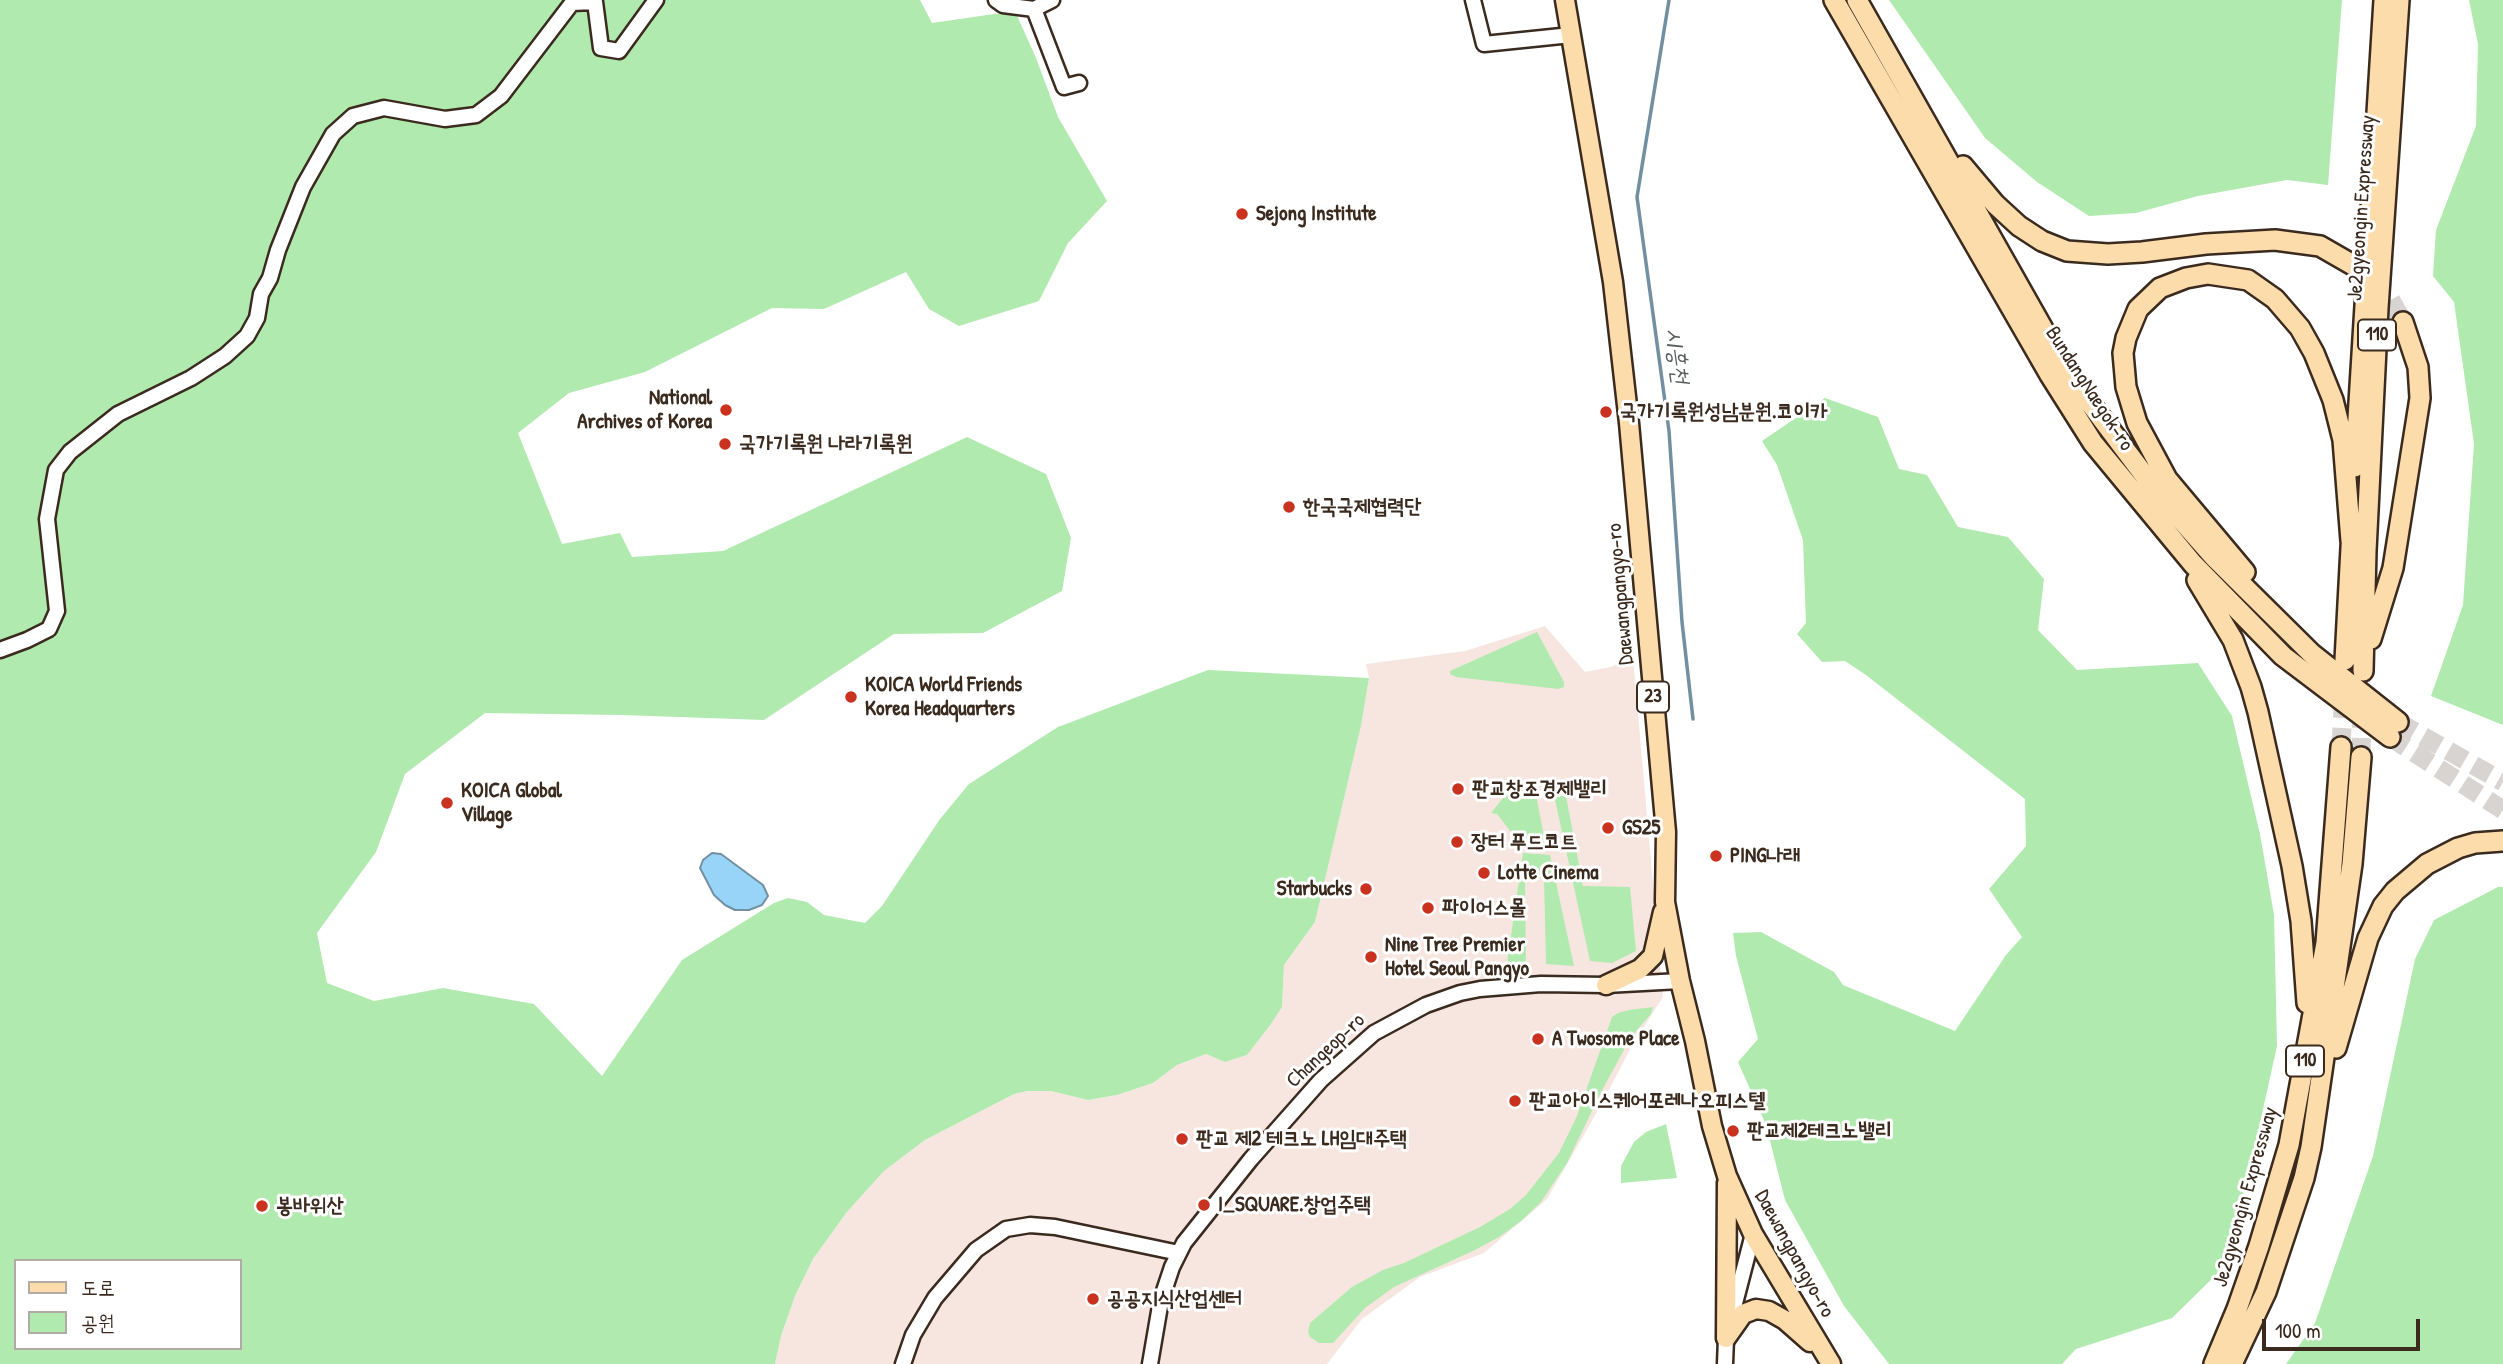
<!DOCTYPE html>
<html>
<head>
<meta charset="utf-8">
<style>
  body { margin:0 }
  #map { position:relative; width:2503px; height:1364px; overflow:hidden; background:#fff; font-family:"Patrick Hand","Poor Story",sans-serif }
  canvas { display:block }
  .legend { position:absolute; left:14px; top:1259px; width:228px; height:91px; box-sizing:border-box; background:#fff; border:2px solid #b1aaa5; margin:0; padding:9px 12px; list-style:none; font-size:21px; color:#3b2a1e }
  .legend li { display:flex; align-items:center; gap:14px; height:35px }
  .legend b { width:35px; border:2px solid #b1aaa5 }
  .scale { position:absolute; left:2262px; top:1319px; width:158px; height:32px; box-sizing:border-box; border:4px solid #3b2a1e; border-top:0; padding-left:9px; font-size:21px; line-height:24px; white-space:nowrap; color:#3b2a1e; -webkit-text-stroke:5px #fff; paint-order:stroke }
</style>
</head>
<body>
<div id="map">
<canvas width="2503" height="1364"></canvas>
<ul class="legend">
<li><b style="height:9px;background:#fddcac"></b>도로</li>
<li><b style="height:19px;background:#b1eaae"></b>공원</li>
</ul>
<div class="scale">100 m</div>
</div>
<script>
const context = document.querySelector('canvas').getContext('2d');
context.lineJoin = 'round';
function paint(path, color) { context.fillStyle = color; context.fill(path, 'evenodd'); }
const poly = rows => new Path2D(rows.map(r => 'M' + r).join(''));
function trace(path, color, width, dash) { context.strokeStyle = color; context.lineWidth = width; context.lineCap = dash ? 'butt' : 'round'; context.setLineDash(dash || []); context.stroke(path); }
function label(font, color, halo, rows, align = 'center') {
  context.font = font + ' "Patrick Hand","Poor Story",sans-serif'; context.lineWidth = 6; context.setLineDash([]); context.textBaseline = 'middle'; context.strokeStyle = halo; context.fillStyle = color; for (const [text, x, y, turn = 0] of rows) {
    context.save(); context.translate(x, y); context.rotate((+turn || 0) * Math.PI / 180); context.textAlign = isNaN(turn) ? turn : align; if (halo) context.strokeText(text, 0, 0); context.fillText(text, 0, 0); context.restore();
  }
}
const built = poly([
  [1545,626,1585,672,1611,667,1633,657,1663,997,1634,1042,1601,1105,1547,1199,1484,1253,1420,1277,1362,1319,1327,1364,775,1364,781,1336,795,1296,813,1259,847,1212,884,1171,925,1140,1014,1094,1029,1091,1051,1091,1088,1100,1117,1095,1153,1083,1177,1065,1206,1054,1225,1062,1247,1055,1271,1024,1282,1007,1284,965,1315,922,1361,726,1369,678,1366,664,1465,651]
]);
const green = poly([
  [0,0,920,0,932,23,1015,11,1036,58,1058,117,1107,201,1068,243,1039,301,959,326,929,309,906,272,824,309,772,308,645,372,569,393,518,433,562,544,620,533,632,557,723,551,967,437,1046,474,1071,538,1062,591,983,633,894,634,764,720,622,715,485,713,405,774,376,852,317,933,327,983,374,1001,443,988,534,1004,602,1076,682,960,774,903,788,898,807,902,824,915,865,923,882,906,940,819,969,784,1058,727,1208,670,1369,678,1361,726,1315,922,1284,965,1282,1007,1271,1024,1247,1055,1225,1062,1206,1054,1177,1065,1153,1083,1117,1095,1088,1100,1051,1091,1028,1091,1014,1094,925,1140,884,1171,847,1212,813,1259,795,1296,781,1336,775,1364,0,1364],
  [16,1261,240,1261,240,1348,16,1348],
  [1889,0,2342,0,2328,185,2287,180,2198,196,2136,213,2089,216,2037,182,1985,138],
  [2469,0,2503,0,2503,725,2431,696,2463,605,2474,444,2454,302,2433,276,2436,230,2476,126,2478,44],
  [1825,398,1878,417,1899,469,1927,475,1958,527,2008,537,2044,579,2038,630,2077,670,2198,663,2232,716,2260,834,2274,915,2277,1046,2253,1155,2225,1266,2172,1318,2076,1349,2062,1364,1889,1364,1844,1306,1785,1200,1766,1125,1738,1062,1758,1039,1736,956,1733,933,1761,932,1834,972,1843,985,1955,1031,2006,955,2022,937,1989,889,2026,846,2025,799,1866,675,1845,661,1822,662,1797,634,1806,623,1803,540,1777,465,1762,441],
  [1537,632,1564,682,1564,687,1558,689,1456,677,1450,674,1450,671],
  [1511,788,1534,791,1536,795,1544,836,1543,848,1522,846,1497,814,1491,813],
  [1554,795,1566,796,1583,886,1630,887,1636,951,1612,963,1590,961],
  [1523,853,1550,855,1574,966,1546,964,1544,878,1525,878,1526,967,1506,970],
  [2498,887,2503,887,2503,1364,2286,1364,2315,1323,2373,1156,2415,959,2434,920],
  [1653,1007,1651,1014,1631,1037,1600,1094,1567,1163,1541,1202,1520,1222,1499,1237,1473,1251,1394,1287,1365,1308,1333,1343,1319,1343,1310,1337,1308,1332,1310,1323,1352,1287,1383,1270,1404,1263,1480,1227,1510,1209,1526,1195,1559,1153,1577,1116,1612,1017,1618,1013,1629,1010],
  [1666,1124,1677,1178,1621,1183,1621,1166,1634,1142,1646,1132]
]);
const water = poly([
  [712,853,721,854,763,885,768,896,762,905,749,910,735,910,725,905,714,895,700,868,703,860,712,853]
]);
const stream = poly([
  [1669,0,1637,197,1669,431,1682,622,1693,719]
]);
const highwayTunnel = poly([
  [2372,278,2387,293,2403,322],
  [2398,722,2503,782],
  [2390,737,2503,810],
  [2341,747,2344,689],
  [2361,757,2362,702]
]);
const minor = poly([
  [996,0,1003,5,1034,9,1064,87,1079,83],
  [1473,0,1484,44,1571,35],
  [1034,9,1052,0],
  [0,650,27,640,49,629,57,611,47,519,56,470,70,452,118,414,191,378,225,356,247,336,257,318,261,294,270,278,278,250,303,187,333,134,353,116,384,108,445,119,476,115,501,96,572,3,595,2,601,48,619,51,656,0],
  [903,1364,913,1335,935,1298,976,1250,1006,1229,1030,1225,1055,1227,1179,1253],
  [1150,1364,1161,1300,1172,1267,1184,1243,1251,1159,1321,1080,1374,1033,1426,1005,1460,993,1480,989,1541,984,1606,985,1680,981],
  [1725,1364,1726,1338,1753,1234]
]);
const major = poly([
  [1565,0,1613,282,1629,423,1666,832,1665,902,1680,981,1695,1041,1712,1126,1727,1176,1753,1234,1831,1364],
  [1606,985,1640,969,1653,956,1663,912],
  [1726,1338,1727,1183],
  [1726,1338,1743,1314,1756,1309,1769,1311,1785,1320,1810,1342]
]);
const highway = poly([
  [1834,0,2050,375,2093,443,2193,564,2283,656,2390,737],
  [1857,0,2069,375,2160,496,2214,557,2312,654,2398,722],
  [1963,166,1995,204,2019,226,2042,241,2067,251,2108,254,2142,252,2206,244,2275,240,2320,246,2353,265],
  [2355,467,2384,0],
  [2245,572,2167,479,2137,423,2126,387,2123,353,2126,338,2138,309,2160,288,2186,278,2208,274,2248,280,2275,299,2300,328,2314,353,2333,400,2343,440,2351,541],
  [2197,580,2233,640,2251,687,2258,712,2292,866,2301,921,2307,1003],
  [2371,639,2393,568,2420,398,2418,367,2403,322],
  [2345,660,2352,529],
  [2363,671,2366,551,2378,308,2399,0],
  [2336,1048,2368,938,2383,906,2395,891,2427,864,2458,848,2475,843,2503,841],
  [2214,1364,2237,1309,2259,1246,2289,1145,2326,943,2341,747],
  [2232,1364,2266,1292,2304,1178,2311,1147,2352,864,2361,757]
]);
const markers = [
  [1242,214,7,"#c8321e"],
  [726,410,7,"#c8321e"],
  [1606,412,7,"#c8321e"],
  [725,444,7,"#c8321e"],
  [1289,507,7,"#c8321e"],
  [851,697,7,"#c8321e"],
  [1458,789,7,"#c8321e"],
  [447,803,7,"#c8321e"],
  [1608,828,7,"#c8321e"],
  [1457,842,7,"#c8321e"],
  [1716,856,7,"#c8321e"],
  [1484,873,7,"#c8321e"],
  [1366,889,7,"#c8321e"],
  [1428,908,7,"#c8321e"],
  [1371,957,7,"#c8321e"],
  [1538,1039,7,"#c8321e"],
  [1515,1101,7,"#c8321e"],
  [1733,1131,7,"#c8321e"],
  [1182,1139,7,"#c8321e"],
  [1204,1205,7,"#c8321e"],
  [262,1206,7,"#c8321e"],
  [1093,1299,7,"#c8321e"]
];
const shields = [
  [2377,335,38],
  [1653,697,32],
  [2305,1061,38]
];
const shieldNames = [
  ["110",2377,335],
  ["23",1653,697],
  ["110",2305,1061]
];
const streetNames = [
  ["Je2gyeongin Expressway",2362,208,-86],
  ["BundangNaegok-ro",2089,389,57],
  ["Daewangpangyo-ro",1621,594,-95],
  ["Changeop-ro",1326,1051,-43],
  ["Je2gyeongin Expressway",2246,1197,-74],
  ["Daewangpangyo-ro",1794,1254,61]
];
const poiNames = [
  ["Sejong Institute",1256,214],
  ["National",712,398,"right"],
  ["Archives of Korea",712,422,"right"],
  ["국가기록원성남분원.코이카",1620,412],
  ["국가기록원 나라기록원",739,444],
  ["한국국제협력단",1303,507],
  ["KOICA World Friends",865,685],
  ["Korea Headquarters",865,709],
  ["판교창조경제밸리",1472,789],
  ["KOICA Global",461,791],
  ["Village",461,815],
  ["GS25",1622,828],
  ["장터 푸드코트",1471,842],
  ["PING나래",1730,856],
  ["Lotte Cinema",1498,873],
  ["Starbucks",1352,889,"right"],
  ["파이어스몰",1442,908],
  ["Nine Tree Premier",1385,945],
  ["Hotel Seoul Pangyo",1385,969],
  ["A Twosome Place",1552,1039],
  ["판교아이스퀘어포레나오피스텔",1529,1101],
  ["판교제2테크노밸리",1747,1131],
  ["판교 제2 테크노 LH임대주택",1196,1139],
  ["I_SQUARE.창업주택",1218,1205],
  ["봉바위산",276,1206],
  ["공공지식산업센터",1107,1299]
];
const waterNames = [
  ["시흥천",1676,356,82]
];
paint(built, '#f7e6e0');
paint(green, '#b1eaae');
paint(water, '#97d4f8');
trace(water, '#7290a1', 2);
trace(stream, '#7290a1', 3.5);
trace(highwayTunnel, '#d8d4d2', 19, [19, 10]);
trace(minor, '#3b2a1e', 19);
trace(major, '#3b2a1e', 23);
trace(highway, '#3b2a1e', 24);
trace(minor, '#fff', 14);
trace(major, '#fddcac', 18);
trace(highway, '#fddcac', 19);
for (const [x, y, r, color] of markers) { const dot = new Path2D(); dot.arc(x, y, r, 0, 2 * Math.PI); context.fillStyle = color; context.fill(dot); trace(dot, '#fff', 2.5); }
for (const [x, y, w] of shields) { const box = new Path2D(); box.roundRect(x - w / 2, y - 15.5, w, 31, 5); context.fillStyle = '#fff'; context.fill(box); trace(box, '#3b2a1e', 2); }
label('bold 19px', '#3b2a1e', null, shieldNames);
label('21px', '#3b2a1e', '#fff', streetNames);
label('bold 21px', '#3b2a1e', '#fff', poiNames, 'left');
label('italic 23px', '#575d5f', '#fff', waterNames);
</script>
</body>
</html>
